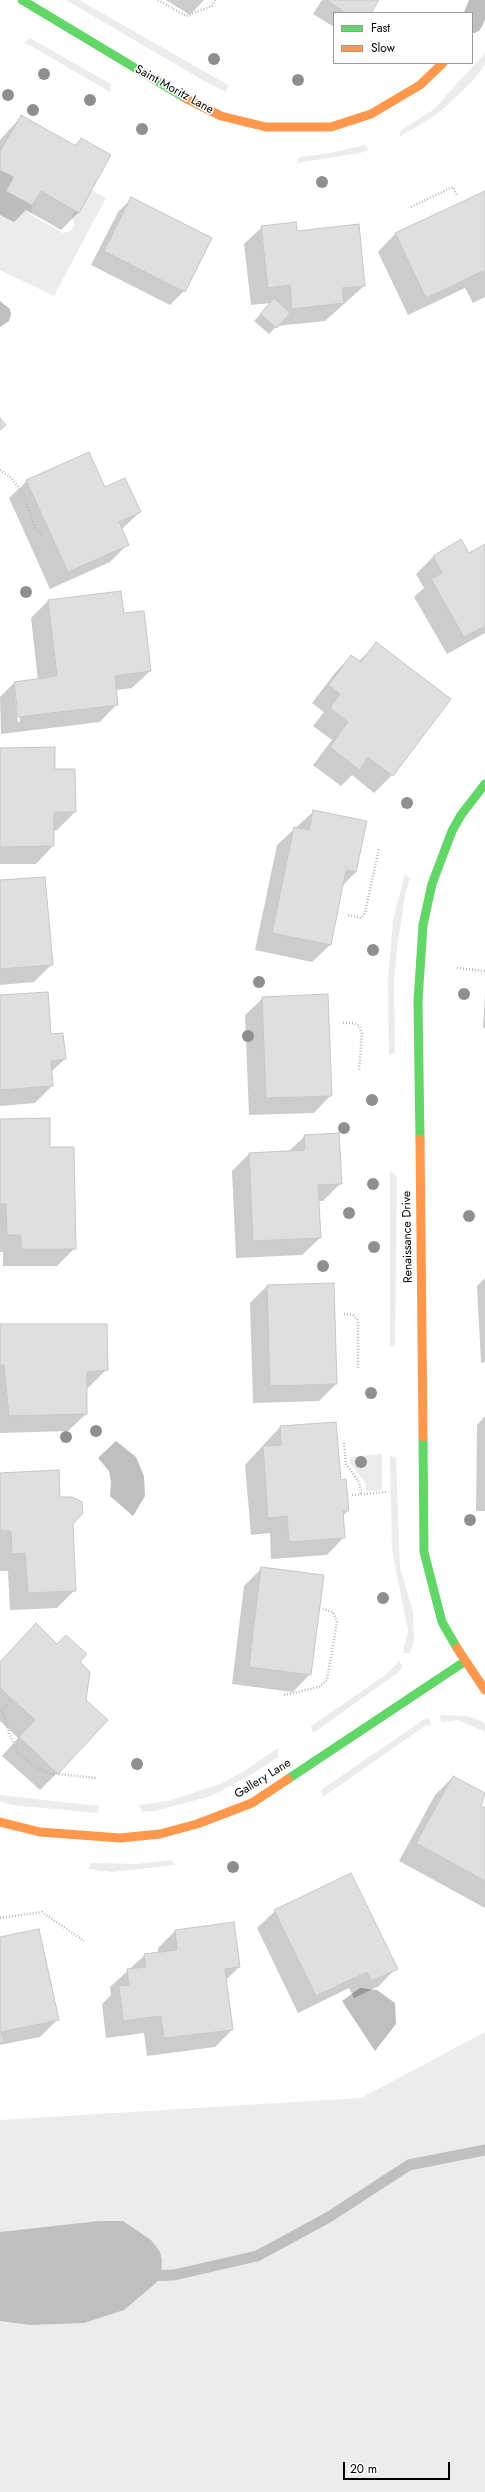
<!DOCTYPE html>
<html>
<head>
<meta charset="utf-8">
<style>
  body { margin:0 }
  #map { position:relative; width:485px; height:2492px; overflow:hidden; background:#fff; font-family:Jost,sans-serif }
  canvas { display:block }
  .legend { position:absolute; left:333px; top:12px; width:140px; height:52px; box-sizing:border-box; background:#fff; border:1px solid #999; margin:0; padding:5px 7px; list-style:none; font-size:12px; color:#000 }
  .legend li { display:flex; align-items:center; gap:8px; height:20px }
  .legend b { width:20px; border:1px solid #999 }
  .scale { position:absolute; left:343px; top:2462px; width:107px; height:18px; box-sizing:border-box; border:2px solid #000; border-top:0; padding-left:5px; font-size:12px; line-height:14px; white-space:nowrap; color:#000; -webkit-text-stroke:3px #fff; paint-order:stroke }
</style>
</head>
<body>
<div id="map">
<canvas width="485" height="2492"></canvas>
<ul class="legend">
<li><b style="height:5px;background:#63d668"></b>Fast</li>
<li><b style="height:5px;background:#ff974d"></b>Slow</li>
</ul>
<div class="scale">20 m</div>
</div>
<script>
const context = document.querySelector('canvas').getContext('2d');
context.lineJoin = 'round';
function paint(path, color) { context.fillStyle = color; context.fill(path, 'evenodd'); }
const poly = rows => new Path2D(rows.map(r => 'M' + r).join(''));
function trace(path, color, width, dash) { context.strokeStyle = color; context.lineWidth = width; context.lineCap = dash ? 'butt' : 'round'; context.setLineDash(dash || []); context.stroke(path); }
function label(font, color, halo, rows, align = 'center') {
  context.font = font + ' Jost,sans-serif'; context.lineWidth = 3; context.setLineDash([]); context.textBaseline = 'middle'; context.strokeStyle = halo; context.fillStyle = color; for (const [text, x, y, turn = 0] of rows) {
    context.save(); context.translate(x, y); context.rotate((+turn || 0) * Math.PI / 180); context.textAlign = isNaN(turn) ? turn : align; if (halo) context.strokeText(text, 0, 0); context.fillText(text, 0, 0); context.restore();
  }
}
const green = poly([
  [66,0,79,0,228,85,226,92,204,81],
  [30,38,111,84,110,92,24,42],
  [485,53,485,65,471,83,440,112,400,137,400,131,433,110],
  [365,145,369,150,360,153,296,163,300,157,330,153],
  [0,170,14,177,7,191,32,205,31,215,63,233,70,231,75,225,72,216,75,210,79,213,91,190,106,198,54,296,0,270],
  [405,874,410,879,405,895,397,949,394,981,395,1052,389,1056,388,981,393,920],
  [390,1171,397,1177,395,1344,390,1348],
  [382,1454,382,1490,366,1491,366,1484,350,1463,350,1457],
  [390,1456,396,1457,400,1568,413,1612,414,1640,410,1653,403,1653,408,1630,392,1550],
  [399,1661,403,1666,399,1672,313,1733,311,1726,387,1674],
  [440,1715,467,1716,481,1721,485,1724,485,1732,458,1720,441,1722],
  [429,1718,431,1725,425,1726,323,1797,321,1790,423,1720],
  [278,1748,278,1757,249,1776,211,1796,155,1811,142,1812,139,1805,168,1801,221,1784,246,1770],
  [0,1795,99,1806,98,1813,11,1805,0,1801],
  [171,1860,176,1865,112,1872,88,1869,91,1863,137,1864],
  [485,2032,485,2492,0,2492,0,2120,361,2098]
]);
const water = poly([
  [0,301,10,309,11,314,9,321,0,327],
  [116,1441,136,1457,144,1476,145,1496,133,1516,110,1496,111,1482,109,1471,98,1458],
  [360,1988,377,1990,395,2003,396,2024,375,2051,342,2001],
  [99,2221,123,2221,151,2240,160,2252,162,2260,161,2274,156,2283,124,2310,84,2323,30,2325,0,2321,0,2232]
]);
const shadow = poly([
  [166,0,204,0,190,15],
  [322,0,378,0,370,13,334,13,334,27,313,14],
  [21,117,74,146,81,140,79,212,61,230,26,210,14,222,0,215,0,140],
  [485,192,485,297,473,303,465,288,408,315,378,252,395,234],
  [131,199,210,239,184,291,170,305,91,265,118,212],
  [262,227,296,232,364,286,325,321,277,326,269,334,254,321,271,303,251,305,244,244],
  [27,481,104,488,140,512,122,529,128,544,110,562,50,589,9,498],
  [485,545,485,633,447,654,414,597,424,588,416,574,434,556,468,554],
  [48,601,123,614,150,671,132,688,116,690,117,704,100,722,1,734,0,697,14,683,38,680,31,618],
  [15,696,17,696,20,722,18,722],
  [377,643,392,775,374,793,352,775,341,786,313,765,332,740,313,726,324,712,312,703,334,674,351,656,358,662],
  [0,749,54,770,74,770,75,812,57,830,53,830,53,846,36,864,0,864],
  [314,811,356,872,342,886,330,945,312,962,255,950,277,845],
  [0,882,52,964,34,982,0,985],
  [485,994,485,1028,483,1028],
  [0,996,51,1035,65,1059,51,1072,52,1086,35,1103,0,1106],
  [263,998,331,1095,314,1113,249,1115,245,1015],
  [0,1120,49,1148,75,1248,57,1266,3,1266,3,1252,0,1252],
  [305,1136,341,1183,323,1201,318,1201,320,1238,302,1255,236,1258,232,1171,249,1154,288,1152],
  [485,1278,485,1362,481,1363,477,1286],
  [267,1286,336,1384,319,1401,253,1403,250,1303],
  [0,1325,107,1369,89,1387,86,1387,86,1414,68,1431,0,1433],
  [485,1416,485,1511,476,1511,477,1425],
  [280,1427,340,1481,348,1510,343,1516,344,1537,327,1555,271,1559,270,1533,251,1535,245,1465],
  [0,1474,59,1498,72,1524,75,1590,57,1608,10,1610,8,1571,0,1571],
  [261,1569,310,1674,293,1692,232,1684,244,1586],
  [36,1625,78,1662,57,1773,40,1790,2,1756,18,1738,0,1721,0,1662],
  [453,1777,485,1794,480,1806,485,1809,485,1908,399,1861,435,1795],
  [275,1911,396,1968,379,1986,354,1998,349,1988,298,2013,257,1928],
  [175,1931,239,1967,226,1980,232,2030,215,2047,147,2056,144,2033,106,2038,102,2004,111,1995,110,1987,145,1955,158,1953,158,1948],
  [0,1938,58,2019,40,2037,0,2045]
]);
const stream = poly([
  [146,2276,174,2275,257,2256,329,2217,409,2165,485,2150]
]);
const building = poly([
  [326,0,379,0,371,13,346,13,326,0],
  [21,115,76,146,81,138,111,155,79,213,41,191,32,205,6,191,14,177,0,170,0,152,21,115],
  [485,191,485,275,483,271,426,298,395,233,485,191],
  [131,197,212,238,185,292,104,251,131,197],
  [296,222,297,231,359,224,365,286,342,288,344,303,292,309,290,285,268,288,261,226,296,222],
  [274,298,290,313,277,328,260,314,274,298],
  [0,418,6,425,0,430,0,418],
  [89,452,105,487,125,478,141,512,119,522,129,545,68,572,26,480,89,452],
  [461,539,469,553,485,544,485,626,464,637,431,579,442,573,433,556,461,539],
  [121,591,124,613,144,611,151,671,115,676,118,705,18,717,14,682,57,676,48,600,121,591],
  [376,642,451,699,393,776,368,757,359,770,330,747,348,722,330,708,340,694,329,685,351,655,361,662,376,642],
  [55,747,55,769,75,769,76,812,54,812,54,846,0,847,0,748,55,747],
  [313,810,367,821,356,872,346,870,331,945,272,933,294,827,309,830,313,810],
  [45,877,53,965,0,969,0,880,45,877],
  [48,992,51,1034,63,1033,66,1059,51,1061,53,1086,0,1090,0,995,48,992],
  [328,994,332,1096,266,1098,262,997,328,994],
  [50,1118,50,1147,74,1147,76,1249,21,1249,21,1235,7,1235,6,1204,0,1204,0,1119,50,1118],
  [339,1133,342,1184,318,1185,321,1238,253,1241,249,1153,305,1150,304,1135,339,1133],
  [334,1283,337,1384,270,1386,267,1285,334,1283],
  [0,1324,107,1324,108,1370,87,1372,87,1414,9,1416,4,1365,0,1365,0,1324],
  [336,1422,341,1480,346,1479,349,1511,343,1511,345,1538,289,1542,287,1516,268,1518,263,1446,281,1445,280,1426,336,1422],
  [59,1470,60,1497,72,1497,82,1502,83,1513,73,1524,76,1591,28,1593,25,1553,12,1554,11,1531,0,1531,0,1473,59,1470],
  [261,1567,324,1575,311,1675,249,1667,261,1567],
  [36,1623,57,1644,66,1635,87,1654,80,1662,90,1672,86,1700,108,1720,58,1774,19,1737,35,1720,0,1688,0,1662,36,1623],
  [453,1776,485,1793,481,1806,485,1808,485,1881,416,1843,453,1776],
  [351,1873,398,1969,372,1981,367,1972,316,1996,274,1910,351,1873],
  [234,1922,240,1967,225,1969,233,2030,164,2038,161,2016,123,2021,119,1986,129,1985,127,1969,146,1967,144,1954,177,1950,175,1930,234,1922],
  [39,1929,59,2020,1,2032,4,2042,0,2043,0,1937,39,1929]
]);
const path = poly([
  [158,0,186,16,212,6,215,0],
  [411,207,453,187,457,195],
  [0,470,10,477,24,494,35,529,43,535],
  [348,915,361,918,365,913,379,848],
  [457,968,485,971],
  [343,1023,353,1023,359,1026,362,1033,359,1071],
  [344,1314,353,1315,358,1320,358,1368],
  [344,1443,346,1464,359,1482,361,1494],
  [352,1495,386,1492],
  [284,1695,319,1687,327,1680,337,1622,333,1612,323,1609],
  [2,1710,9,1733,18,1753,34,1766,49,1773,96,1778],
  [0,1712,7,1705],
  [0,1918,42,1912,84,1941]
]);
const street = poly([
  [472,22,481,0]
]);
const fast = poly([
  [22,0,185,98],
  [420,1139,418,1001,423,925,432,884,452,831,461,815,485,784],
  [423,1437,424,1552,442,1622,457,1648],
  [288,1779,464,1662]
]);
const slow = poly([
  [185,98,221,116,266,127,331,127,371,114,420,85,443,63],
  [420,1139,423,1437],
  [457,1648,485,1690],
  [0,1822,40,1832,120,1838,160,1834,197,1824,252,1803,288,1779]
]);
const trees = [
  [214,59],
  [44,74],
  [298,80],
  [8,95],
  [90,100],
  [33,110],
  [142,129],
  [322,182],
  [26,592],
  [407,803],
  [373,950],
  [259,982],
  [464,994],
  [248,1036],
  [372,1100],
  [344,1128],
  [373,1184],
  [349,1213],
  [469,1216],
  [374,1247],
  [323,1266],
  [371,1393],
  [96,1431],
  [66,1437],
  [361,1462],
  [470,1520],
  [383,1598],
  [137,1764],
  [233,1867]
];
const streetNames = [
  ["Saint Moritz Lane",174,90,29],
  ["Renaissance Drive",408,1237,-91],
  ["Gallery Lane",263,1779,-32]
];
paint(green, '#ececec');
paint(water, '#bfbfbf');
paint(shadow, '#0003');
trace(stream, '#bfbfbf', 11);
paint(building, '#dfdfdf');
trace(building, '#c7c7c7', 1);
trace(path, '#b9b9b9', 2.5, [1, 2]);
trace(street, '#bebebe', 22);
trace(fast, '#63d668', 9);
trace(slow, '#ff974d', 9);
context.fillStyle = '#8f8f8f';
for (const [x, y] of trees) { context.beginPath(); context.arc(x, y, 6, 0, 2 * Math.PI); context.fill(); }
label('12px', '#000', '#fff', streetNames);
</script>
</body>
</html>
